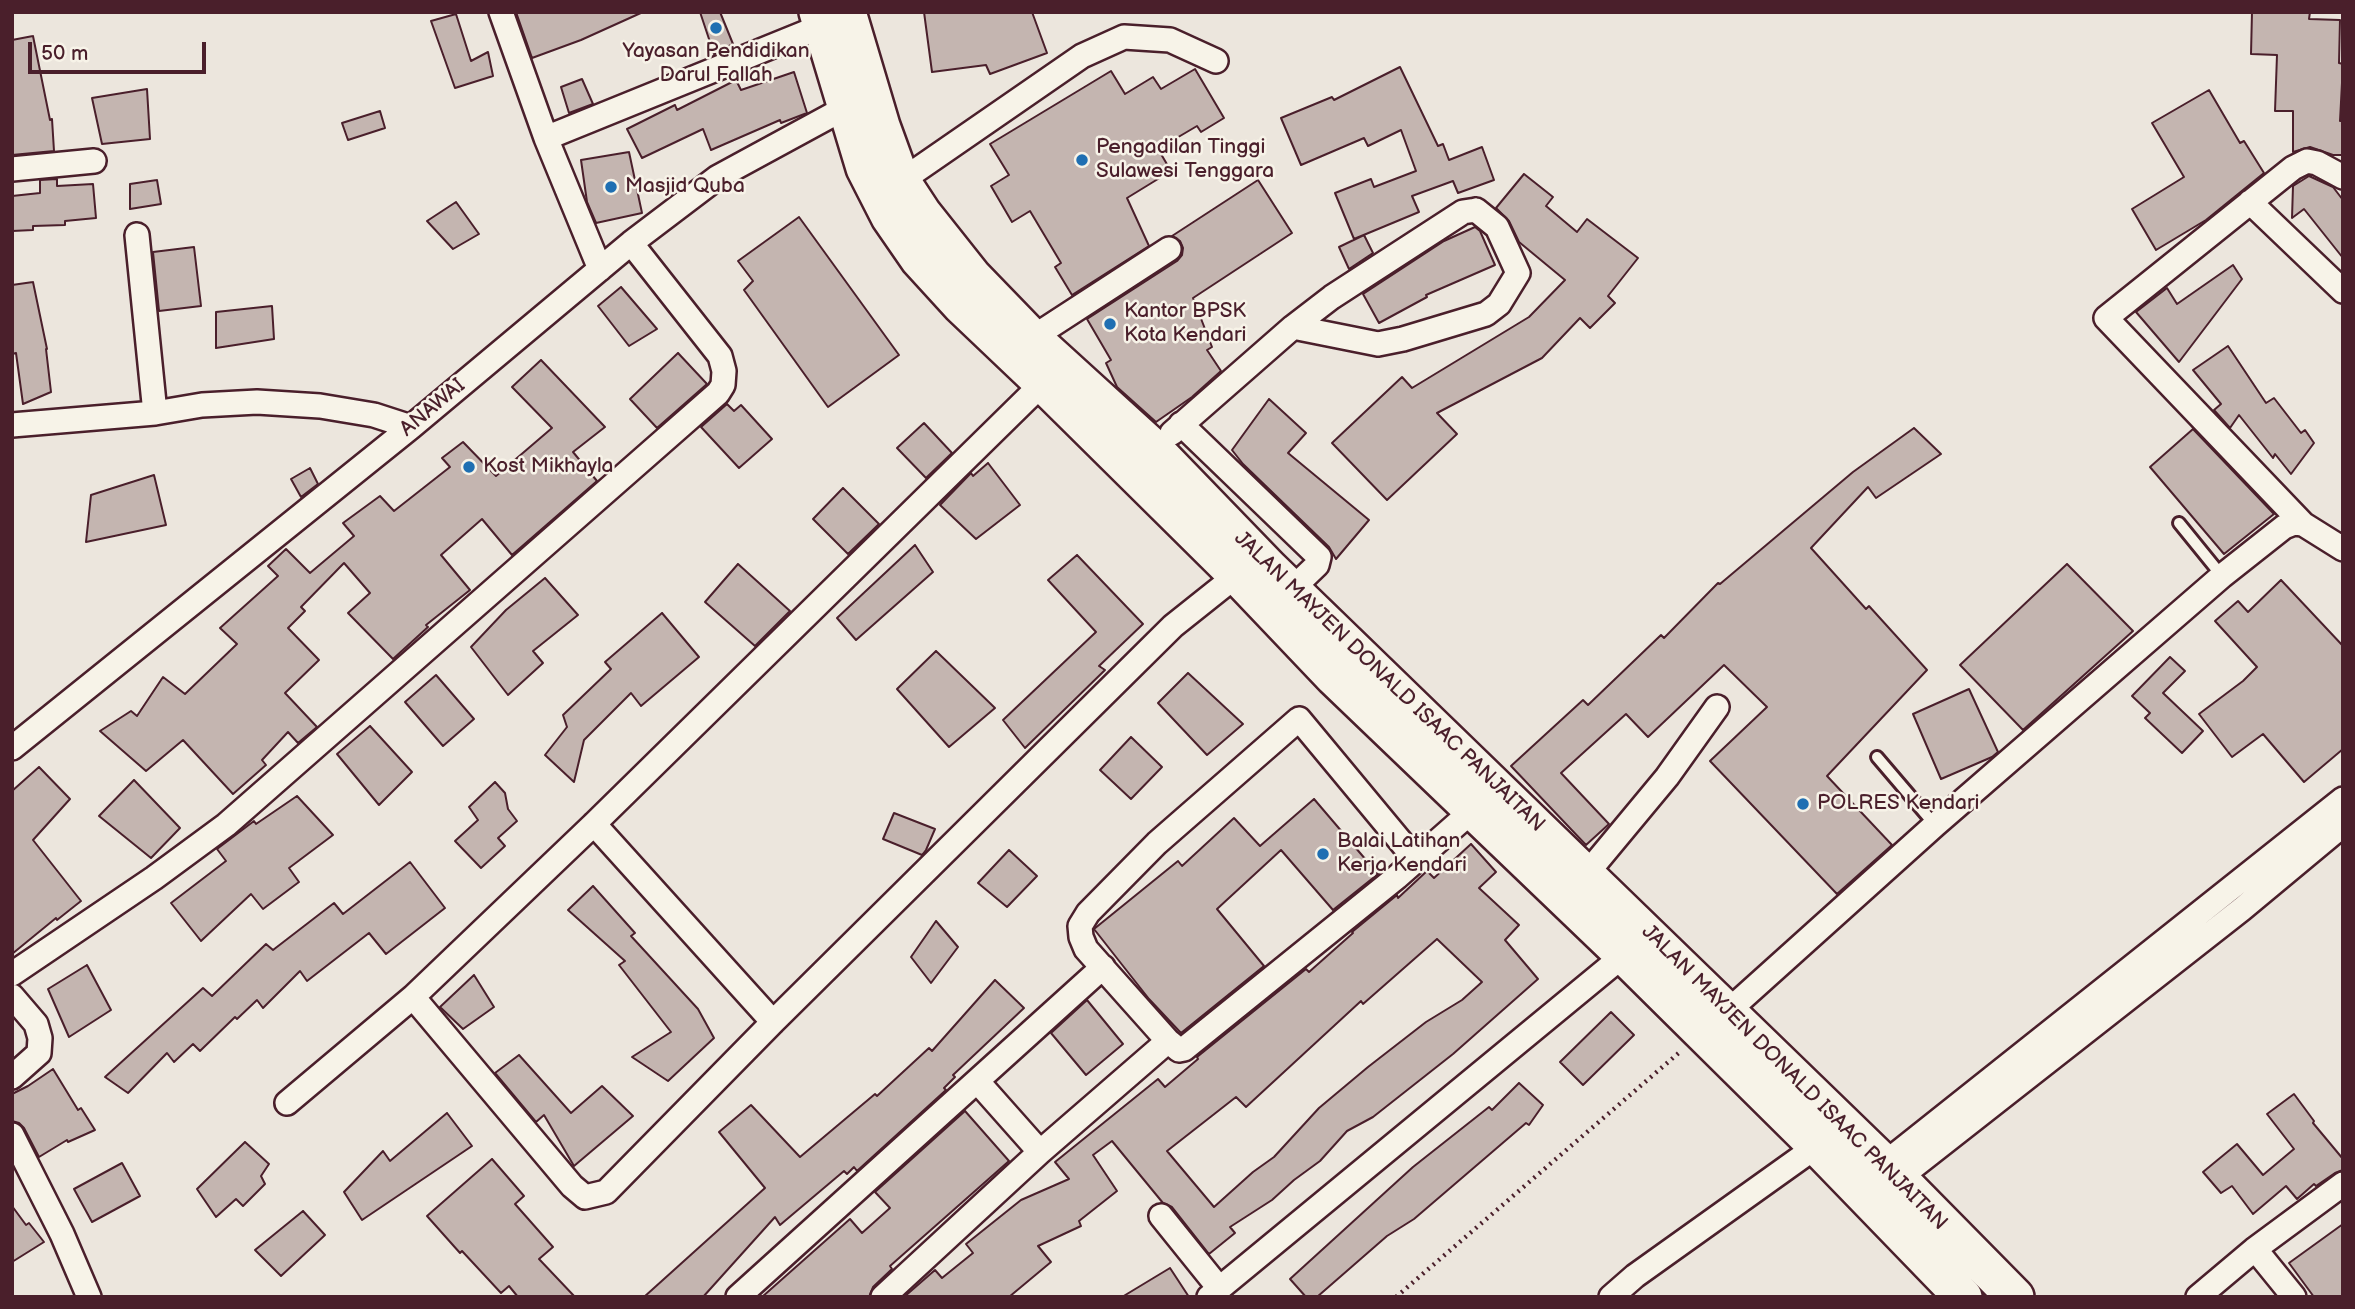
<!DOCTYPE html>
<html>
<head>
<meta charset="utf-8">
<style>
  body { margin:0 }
  #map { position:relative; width:2355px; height:1309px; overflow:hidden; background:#ece6dd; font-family:"Balsamiq Sans",sans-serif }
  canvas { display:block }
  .frame { position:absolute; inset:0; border:14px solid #4a1f2b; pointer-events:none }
  .scale { position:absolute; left:28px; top:42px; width:178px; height:32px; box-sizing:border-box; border:4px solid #4a1f2b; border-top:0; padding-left:9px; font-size:21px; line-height:24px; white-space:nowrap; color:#4a1f2b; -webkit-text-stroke:5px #f7f3e8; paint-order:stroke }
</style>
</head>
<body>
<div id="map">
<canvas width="2355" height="1309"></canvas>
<div class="frame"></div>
<div class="scale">50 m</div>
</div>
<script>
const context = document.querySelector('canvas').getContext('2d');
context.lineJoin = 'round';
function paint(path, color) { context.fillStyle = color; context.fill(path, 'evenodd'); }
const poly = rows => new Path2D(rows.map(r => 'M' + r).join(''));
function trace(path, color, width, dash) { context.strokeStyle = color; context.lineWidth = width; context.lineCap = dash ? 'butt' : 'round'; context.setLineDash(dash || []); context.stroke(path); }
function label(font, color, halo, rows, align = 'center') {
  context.font = font + ' "Balsamiq Sans",sans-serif'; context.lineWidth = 5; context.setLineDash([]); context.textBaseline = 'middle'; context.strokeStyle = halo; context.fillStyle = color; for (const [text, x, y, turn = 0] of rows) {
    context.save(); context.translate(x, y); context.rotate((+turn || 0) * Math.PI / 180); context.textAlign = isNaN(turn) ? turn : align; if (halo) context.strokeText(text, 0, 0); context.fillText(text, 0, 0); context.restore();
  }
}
const building = poly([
  [516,12,643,12,581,40,532,58,516,12],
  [700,12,720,12,733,44,714,54,700,12],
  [924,12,1032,12,1047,53,990,74,986,65,932,72,924,12],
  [2252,12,2310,12,2309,19,2340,20,2339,63,2343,64,2340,121,2343,121,2343,155,2333,155,2310,147,2293,152,2293,111,2275,111,2277,55,2251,54,2252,12],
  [456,14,471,61,488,52,493,76,455,88,431,21,456,14],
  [33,36,50,120,52,119,54,151,12,155,12,40,33,36],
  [1400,67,1438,146,1443,144,1449,160,1482,147,1494,180,1458,193,1453,181,1412,196,1419,212,1354,239,1335,193,1371,179,1374,187,1416,171,1401,130,1368,146,1364,138,1301,165,1281,118,1332,97,1334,100,1400,67],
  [1195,69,1224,118,1201,132,1197,126,1158,149,1171,171,1127,198,1149,246,1072,295,1055,267,1061,263,1030,211,1012,222,991,186,1009,175,990,144,1111,71,1125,94,1153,77,1161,89,1195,69],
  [794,72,807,113,781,123,780,120,711,150,703,129,642,158,627,129,675,105,677,110,736,80,741,90,794,72],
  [582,79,593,104,569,113,561,87,582,79],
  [147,89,150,139,102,144,92,98,147,89],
  [2209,90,2240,143,2244,141,2264,173,2206,220,2156,250,2132,209,2184,177,2152,123,2209,90],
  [380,111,385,128,348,140,342,123,380,111],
  [629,152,642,213,596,223,587,202,581,160,629,152],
  [1524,174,1553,197,1546,206,1577,232,1587,219,1638,258,1608,296,1615,303,1590,328,1580,318,1542,358,1437,413,1457,434,1387,500,1332,443,1402,377,1412,388,1529,317,1565,280,1519,242,1509,221,1496,208,1524,174],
  [2309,176,2333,187,2343,200,2343,258,2304,209,2292,218,2293,186,2309,176],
  [57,179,57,186,93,184,96,218,65,221,65,225,33,226,33,230,12,231,12,196,40,193,40,180,57,179],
  [157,180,161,204,130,209,130,184,157,180],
  [1258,180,1292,233,1193,298,1212,347,1207,350,1221,371,1192,397,1156,422,1117,387,1106,363,1111,360,1087,319,1177,261,1182,255,1183,248,1180,241,1172,236,1258,180],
  [456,202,479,234,453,249,427,221,456,202],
  [799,217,899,355,828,407,744,290,753,281,738,261,799,217],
  [1475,227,1480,231,1495,265,1426,295,1427,297,1379,323,1363,294,1444,241,1475,227],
  [1364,235,1373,253,1349,269,1339,247,1364,235],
  [194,247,201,306,159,311,153,252,194,247],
  [2233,265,2242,279,2179,362,2136,312,2167,288,2177,304,2233,265],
  [33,282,47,349,46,349,51,392,23,404,16,353,12,354,12,285,33,282],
  [621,287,657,329,629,346,598,306,621,287],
  [272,306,274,339,216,348,216,312,272,306],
  [2228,346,2266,403,2274,398,2301,433,2305,430,2314,443,2291,474,2275,454,2273,458,2239,415,2230,428,2214,410,2221,404,2193,370,2228,346],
  [678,353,707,384,657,428,630,399,678,353],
  [541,360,605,427,573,452,597,481,512,555,482,519,441,555,470,590,426,625,428,627,393,659,348,613,370,593,344,563,301,607,305,611,288,628,319,660,285,693,317,727,298,743,288,732,262,760,266,765,233,794,183,740,146,771,100,731,131,711,137,716,163,677,185,694,237,644,220,628,278,576,268,566,286,549,310,573,354,536,343,523,380,496,394,511,450,467,442,458,463,442,496,476,552,428,512,387,541,360],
  [1269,399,1306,433,1288,453,1369,520,1336,559,1329,547,1243,464,1232,450,1269,399],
  [727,404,734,411,741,405,772,439,739,468,701,427,727,404],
  [924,423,952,453,926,478,897,448,924,423],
  [1914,428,1941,454,1876,498,1868,487,1811,548,1866,609,1869,606,1927,670,1827,776,1892,845,1837,894,1710,761,1767,707,1724,665,1648,737,1626,714,1561,773,1609,824,1586,845,1511,766,1583,700,1588,705,1661,635,1664,638,1718,583,1720,584,1853,472,1914,428],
  [2193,429,2274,514,2224,554,2150,467,2193,429],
  [988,463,1020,505,976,539,940,505,971,473,973,476,988,463],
  [310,468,318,484,301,497,291,479,310,468],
  [154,475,166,525,86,542,91,495,154,475],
  [843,488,879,524,848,554,813,519,843,488],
  [915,545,933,572,856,640,837,618,915,545],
  [1077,555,1143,624,1099,666,1105,670,1025,748,1003,720,1096,632,1048,580,1077,555],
  [738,564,790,611,755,646,705,602,738,564],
  [2067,564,2133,631,2023,730,1960,665,2067,564],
  [545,578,578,615,533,651,543,663,508,695,471,647,506,610,545,578],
  [2281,580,2343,646,2343,749,2304,782,2263,734,2232,757,2199,714,2243,681,2257,667,2215,621,2238,601,2248,612,2281,580],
  [662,613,699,657,641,706,631,693,584,740,574,782,545,755,567,727,563,715,611,669,605,662,662,613],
  [936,651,995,708,949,747,897,689,936,651],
  [2170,657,2185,671,2163,693,2203,731,2182,753,2145,718,2150,713,2132,696,2170,657],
  [1188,673,1243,724,1207,755,1158,703,1188,673],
  [436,675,474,719,443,746,405,702,436,675],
  [1969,689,1998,752,1992,757,1941,779,1913,714,1969,689],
  [370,726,412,772,379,805,337,754,370,726],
  [1131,737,1162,767,1131,799,1100,770,1131,737],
  [39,767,70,799,33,840,81,901,57,920,56,918,12,954,12,791,39,767],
  [134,780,180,828,151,858,99,816,134,780],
  [495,782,505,793,508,809,517,821,498,838,505,846,481,868,455,841,478,820,469,807,495,782],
  [297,796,333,835,289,868,299,882,263,909,251,894,201,941,171,903,226,861,217,849,254,821,256,824,297,796],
  [1314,799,1378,874,1333,910,1281,850,1217,909,1264,966,1181,1033,1149,999,1094,929,1178,861,1182,866,1234,818,1260,846,1314,799],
  [894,813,935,829,926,850,922,855,883,839,894,813],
  [1471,844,1496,872,1479,888,1519,925,1505,940,1538,979,1453,1054,1373,1117,1347,1131,1320,1161,1294,1180,1272,1200,1230,1227,1235,1233,1209,1254,1172,1207,1163,1203,1112,1141,1093,1155,1117,1191,1079,1221,1081,1226,1038,1246,1051,1262,1009,1297,904,1297,935,1270,942,1278,973,1253,966,1244,1021,1200,1069,1179,1055,1162,1158,1079,1165,1087,1198,1059,1197,1057,1306,969,1309,972,1353,933,1352,932,1397,895,1398,898,1427,871,1434,878,1471,844],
  [1437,939,1482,982,1462,1000,1426,1022,1368,1067,1319,1108,1274,1157,1253,1172,1214,1207,1167,1151,1236,1097,1246,1107,1361,1001,1363,1004,1437,939],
  [1009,850,1037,876,1007,907,978,883,1009,850],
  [410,862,445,908,386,954,369,933,307,981,300,971,263,1008,257,1000,237,1019,235,1017,200,1051,193,1044,174,1062,167,1053,128,1093,105,1077,203,988,212,996,266,944,273,950,334,903,343,914,410,862],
  [593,886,635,933,631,936,698,1009,714,1038,668,1081,632,1057,671,1032,619,965,625,961,568,910,593,886],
  [936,921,958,947,931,983,911,957,936,921],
  [87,965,111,1010,69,1037,48,989,87,965],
  [474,975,494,1007,463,1029,440,1007,474,975],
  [995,980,1024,1008,953,1075,955,1077,944,1088,946,1090,857,1171,854,1167,847,1174,844,1171,780,1225,775,1217,703,1297,644,1297,765,1188,719,1132,751,1105,800,1157,875,1094,877,1096,929,1048,932,1051,995,980],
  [1087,1000,1123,1044,1086,1075,1051,1033,1087,1000],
  [1611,1012,1634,1035,1583,1085,1560,1062,1611,1012],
  [519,1055,571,1113,602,1086,633,1116,574,1166,544,1115,536,1122,495,1073,519,1055],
  [53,1069,78,1110,81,1108,95,1130,68,1142,67,1140,39,1157,24,1128,19,1123,12,1121,12,1094,28,1086,53,1069],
  [1519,1083,1543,1105,1529,1125,1526,1123,1414,1219,1387,1236,1317,1297,1306,1297,1290,1279,1413,1167,1489,1107,1492,1110,1519,1083],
  [2294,1094,2314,1121,2313,1123,2343,1159,2343,1170,2335,1173,2316,1186,2314,1184,2297,1199,2286,1186,2253,1214,2232,1186,2221,1193,2203,1172,2237,1144,2263,1175,2294,1149,2267,1114,2294,1094],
  [965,1111,1009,1161,890,1266,892,1269,873,1287,869,1297,762,1297,850,1219,862,1233,890,1208,875,1192,965,1111],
  [447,1113,472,1146,362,1220,344,1192,383,1151,390,1161,447,1113],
  [245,1142,269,1164,261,1176,265,1184,243,1206,236,1199,216,1217,197,1189,245,1142],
  [492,1159,524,1196,515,1204,553,1247,539,1259,575,1297,518,1297,509,1286,501,1293,462,1251,460,1253,427,1216,492,1159],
  [122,1163,140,1196,92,1222,74,1189,122,1163],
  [12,1206,26,1225,29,1223,44,1242,12,1262,12,1206],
  [303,1211,325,1235,281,1276,255,1250,303,1211],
  [2343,1224,2343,1297,2314,1297,2289,1263,2343,1224],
  [1170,1268,1189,1297,1122,1297,1170,1268]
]);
const path = poly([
  [1396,1297,1681,1051]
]);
const service = poly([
  [2179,523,2222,576],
  [1877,757,1935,825]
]);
const minor = poly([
  [501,12,546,138,822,26],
  [546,138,600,269],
  [12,169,94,161],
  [901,181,1082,56,1124,37,1170,40,1216,61],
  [2250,202,2343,291],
  [1476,210,1497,227,1518,273,1499,304,1486,314,1403,339,1378,344,1293,327,1332,297,1463,212,1476,210],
  [137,235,155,413],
  [1032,338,1169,249],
  [1181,424,1319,557,1317,565,1291,590],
  [12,425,155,413,202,405,257,402,320,406,374,415,411,427],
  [1172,433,1293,327],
  [2303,524,2106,318,2293,168,2307,161,2317,163,2343,177],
  [12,748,411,427,631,243,718,177,856,102],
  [594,824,773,1022],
  [1416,860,1299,719,1157,843,1088,913,1080,926,1081,937,1086,949,1168,1041,1179,1050,1184,1049,1397,877,1473,810],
  [1579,883,1667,777,1717,707],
  [12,974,154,878,226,825,718,393,723,385,724,371,720,356,631,243],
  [12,996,36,1024,40,1038,39,1053,12,1077],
  [413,997,572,1186,585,1197,606,1192,773,1022,1173,626,1237,575],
  [1726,1013,1935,825,2222,576,2284,527,2294,523,2303,524,2343,549],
  [977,1081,1040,1152],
  [287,1103,413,997,594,824,1043,383],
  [12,1135,62,1234,89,1297],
  [1884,1164,2343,799],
  [1899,1178,2242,909,2343,825],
  [1161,1216,1219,1288],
  [2255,1249,2294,1297],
  [738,1297,1103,967],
  [883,1297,1040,1152,1168,1041],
  [1209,1297,1624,955],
  [1611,1297,1635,1276,1817,1146],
  [2198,1297,2255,1249,2343,1184]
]);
const trunk = poly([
  [818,12,865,168,890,217,919,259,961,305,1043,383,1237,575,1334,677,1624,955,1817,1146,1963,1297],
  [847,12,881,126,901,181,922,213,972,276,1032,338,1154,449,1269,568,1876,1156,2015,1297]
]);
const markers = [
  [716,28,7,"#1f6fb2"],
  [1082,160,7,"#1f6fb2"],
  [611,187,7,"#1f6fb2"],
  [1110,324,7,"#1f6fb2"],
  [469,467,7,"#1f6fb2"],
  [1803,804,7,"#1f6fb2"],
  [1323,854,7,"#1f6fb2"]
];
const poiNames = [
  ["Yayasan Pendidikan",716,52,"center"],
  ["Darul Fallah",716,76,"center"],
  ["Pengadilan Tinggi",1096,148],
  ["Sulawesi Tenggara",1096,172],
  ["Masjid Quba",625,187],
  ["Kantor BPSK",1124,312],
  ["Kota Kendari",1124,336],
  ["Kost Mikhayla",483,467],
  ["POLRES Kendari",1817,804],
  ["Balai Latihan",1337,842],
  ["Kerja Kendari",1337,866]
];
const streetNames = [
  ["ANAWAI",433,408,-40],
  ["JALAN MAYJEN DONALD ISAAC PANJAITAN",1389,682,44],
  ["JALAN MAYJEN DONALD ISAAC PANJAITAN",1794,1078,45]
];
paint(building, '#c4b5b0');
trace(building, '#4a1f2b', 2);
trace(service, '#4a1f2b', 16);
trace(minor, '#4a1f2b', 28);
trace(trunk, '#4a1f2b', 42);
trace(path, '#4a1f2b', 4.5, [2, 5]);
trace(service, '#f7f3e8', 10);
trace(minor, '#f7f3e8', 23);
trace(trunk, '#f7f3e8', 37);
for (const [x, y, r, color] of markers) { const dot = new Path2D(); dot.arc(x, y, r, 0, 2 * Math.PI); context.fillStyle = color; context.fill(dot); trace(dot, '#f7f3e8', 2.5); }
label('21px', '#4a1f2b', '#f7f3e8', poiNames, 'left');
label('21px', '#4a1f2b', '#f7f3e8', streetNames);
</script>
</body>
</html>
